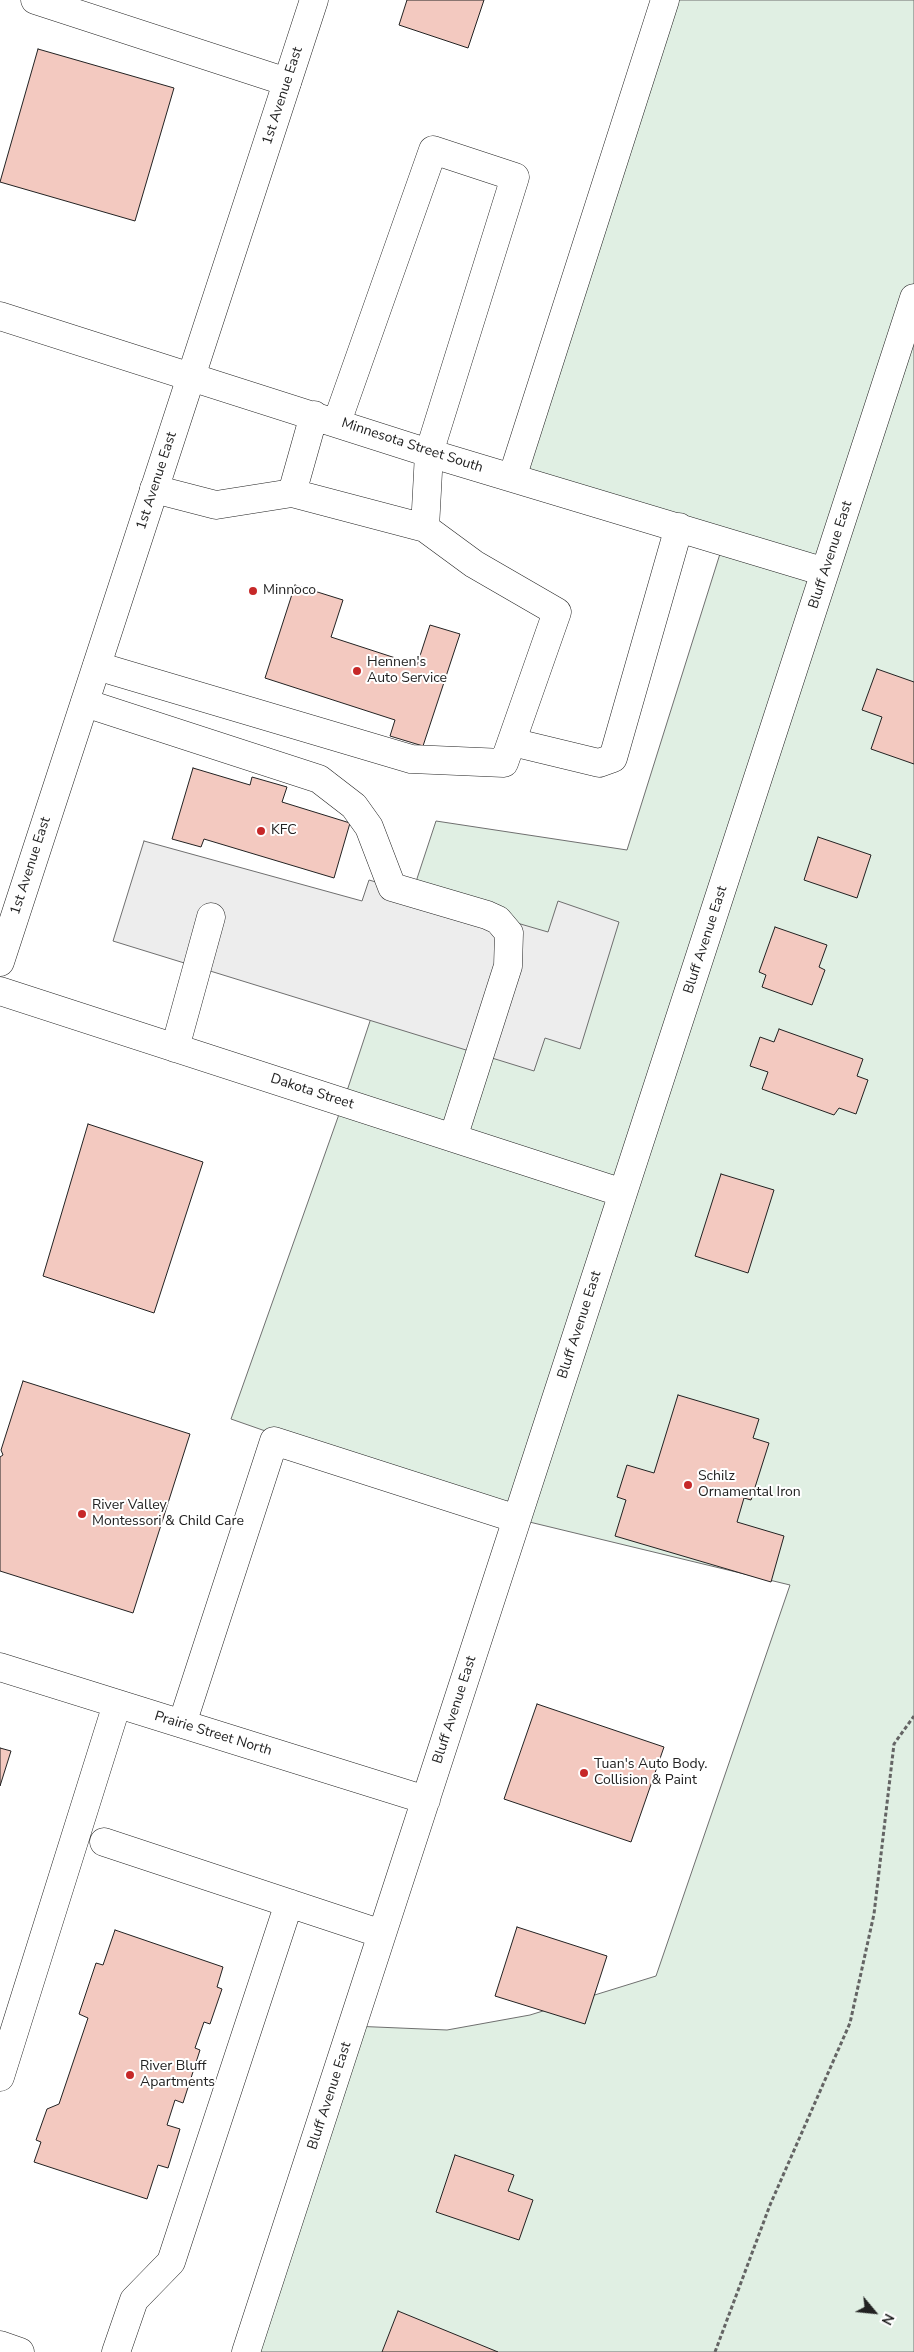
<!DOCTYPE html>
<html>
<head>
<meta charset="utf-8">
<style>
  body { margin:0 }
  #map { position:relative; width:914px; height:2352px; overflow:hidden; background:#fff; font-family:"Nunito Sans",sans-serif }
  canvas { display:block }
  .north { position:absolute; left:849px; top:2287px; width:50px; height:50px; -webkit-text-stroke:4px #fff; paint-order:stroke; rotate:118deg; font-size:14px; font-weight:700; line-height:20px; text-align:center; color:#222 }
  .north::after { content:''; display:block; margin:auto; width:18px; height:22px; background:#222; clip-path:polygon(50% 0,100% 100%,50% 72%,0 100%) }
</style>
</head>
<body>
<div id="map">
<canvas width="914" height="2352"></canvas>
<div class="north">N</div>
</div>
<script>
const context = document.querySelector('canvas').getContext('2d');
context.lineJoin = 'round';
function paint(path, color) { context.fillStyle = color; context.fill(path, 'evenodd'); }
const poly = rows => new Path2D(rows.map(r => 'M' + r).join(''));
function trace(path, color, width, dash) { context.strokeStyle = color; context.lineWidth = width; context.lineCap = dash ? 'butt' : 'round'; context.setLineDash(dash || []); context.stroke(path); }
function label(font, color, halo, rows, align = 'center') {
  context.font = font + ' "Nunito Sans",sans-serif'; context.lineWidth = 4; context.setLineDash([]); context.textBaseline = 'middle'; context.strokeStyle = halo; context.fillStyle = color; for (const [text, x, y, turn = 0] of rows) {
    context.save(); context.translate(x, y); context.rotate((+turn || 0) * Math.PI / 180); context.textAlign = isNaN(turn) ? turn : align; if (halo) context.strokeText(text, 0, 0); context.fillText(text, 0, 0); context.restore();
  }
}
const green = poly([
  [665,0,914,0,914,2352,246,2352,352,2026,447,2030,530,2015,656,1976,790,1585,517,1519,231,1419,343,1103,436,821,627,850,724,541,512,478,665,0]
]);
const parking = poly([
  [144,841,362,901,369,880,548,932,558,901,619,922,580,1049,545,1038,534,1071,113,941,144,841]
]);
const building = poly([
  [407,0,484,0,468,48,399,25,407,0],
  [38,49,174,88,135,221,0,182,38,49],
  [295,585,343,600,331,637,417,665,430,625,460,634,423,746,390,736,395,720,265,678,295,585],
  [877,669,914,682,914,764,871,749,882,717,862,710,877,669],
  [193,768,250,785,252,777,287,787,282,802,350,823,334,878,204,839,201,847,172,839,193,768],
  [818,837,871,855,857,898,804,880,818,837],
  [775,927,827,945,819,967,825,970,812,1005,762,987,766,975,759,972,775,927],
  [779,1029,863,1059,857,1076,868,1080,856,1114,839,1108,834,1115,762,1089,768,1072,750,1066,760,1037,774,1042,779,1029],
  [88,1124,203,1162,154,1313,43,1276,88,1124],
  [721,1174,774,1190,748,1273,695,1256,721,1174],
  [23,1381,190,1434,133,1613,0,1571,0,1457,3,1455,1,1450,23,1381],
  [678,1395,759,1419,753,1438,769,1443,751,1500,744,1498,737,1522,784,1536,771,1582,615,1536,626,1500,617,1497,627,1465,654,1473,678,1395],
  [537,1704,664,1747,631,1842,504,1799,537,1704],
  [0,1748,11,1751,0,1786,0,1748],
  [517,1927,607,1956,585,2024,495,1996,517,1927],
  [115,1930,223,1967,217,1987,222,1989,210,2024,204,2022,195,2048,200,2050,183,2103,175,2100,167,2125,180,2129,168,2168,158,2165,147,2199,34,2162,41,2142,36,2140,47,2109,59,2104,88,2018,79,2014,96,1963,103,1965,115,1930],
  [455,2155,514,2175,508,2191,533,2200,519,2240,436,2212,455,2155],
  [398,2311,498,2352,382,2352,398,2311]
]);
const path = poly([
  [715,2352,770,2205,850,2023,874,1914,894,1744,914,1716]
]);
const minor = poly([
  [35,0,287,82],
  [0,316,429,453,825,572],
  [337,422,433,150,515,177,429,453,425,528],
  [512,478,665,0],
  [292,493,314,415],
  [97,666,411,759,504,763,557,612,474,564,425,528,292,493,216,505,154,489],
  [85,703,319,779,354,806,369,827,392,887,487,915,498,920,509,933,508,966,453,1138],
  [512,742,599,763,613,758,679,527],
  [0,991,623,1193],
  [175,1048,211,917],
  [0,1667,426,1800],
  [182,1724,274,1441,517,1519],
  [104,1842,382,1934],
  [0,2077,117,1704],
  [0,2345,20,2352],
  [116,2352,134,2300,171,2262,289,1903],
  [246,2352,914,298]
]);
const major = poly([
  [0,962,314,0]
]);
const markers = [
  [253,591,5,"#c62828"],
  [357,671,5,"#c62828"],
  [261,831,5,"#c62828"],
  [688,1485,5,"#c62828"],
  [82,1514,5,"#c62828"],
  [584,1773,5,"#c62828"],
  [130,2075,5,"#c62828"]
];
const streetNames = [
  ["1st Avenue East",283,96,-72],
  ["Minnesota Street South",412,446,18],
  ["1st Avenue East",157,481,-72],
  ["Bluff Avenue East",831,555,-72],
  ["1st Avenue East",31,866,-72],
  ["Bluff Avenue East",706,940,-72],
  ["Dakota Street",312,1092,18],
  ["Bluff Avenue East",580,1325,-72],
  ["Bluff Avenue East",455,1710,-72],
  ["Prairie Street North",213,1734,17],
  ["Bluff Avenue East",330,2096,-72]
];
const poiNames = [
  ["Minnoco",263,591],
  ["Hennen's",367,663],
  ["Auto Service",367,679],
  ["KFC",271,831],
  ["Schilz",698,1477],
  ["Ornamental Iron",698,1493],
  ["River Valley",92,1506],
  ["Montessori & Child Care",92,1522],
  ["Tuan's Auto Body.",594,1765],
  ["Collision & Paint",594,1781],
  ["River Bluff",140,2067],
  ["Apartments",140,2083]
];
paint(green, '#e0efe3');
trace(green, '#6f6f6f', 1);
paint(parking, '#ededed');
trace(parking, '#6f6f6f', 1);
paint(building, '#f3c9c0');
trace(building, '#222', 1);
trace(minor, '#222', 29);
trace(major, '#222', 29);
trace(path, '#646464', 3, [4, 2.5]);
trace(minor, '#fff', 28);
trace(major, '#fff', 28);
for (const [x, y, r, color] of markers) { const dot = new Path2D(); dot.arc(x, y, r, 0, 2 * Math.PI); context.fillStyle = color; context.fill(dot); trace(dot, '#fff', 2); }
label('14px', '#222', '#fff', streetNames);
label('14px', '#222', '#fff', poiNames, 'left');
</script>
</body>
</html>
